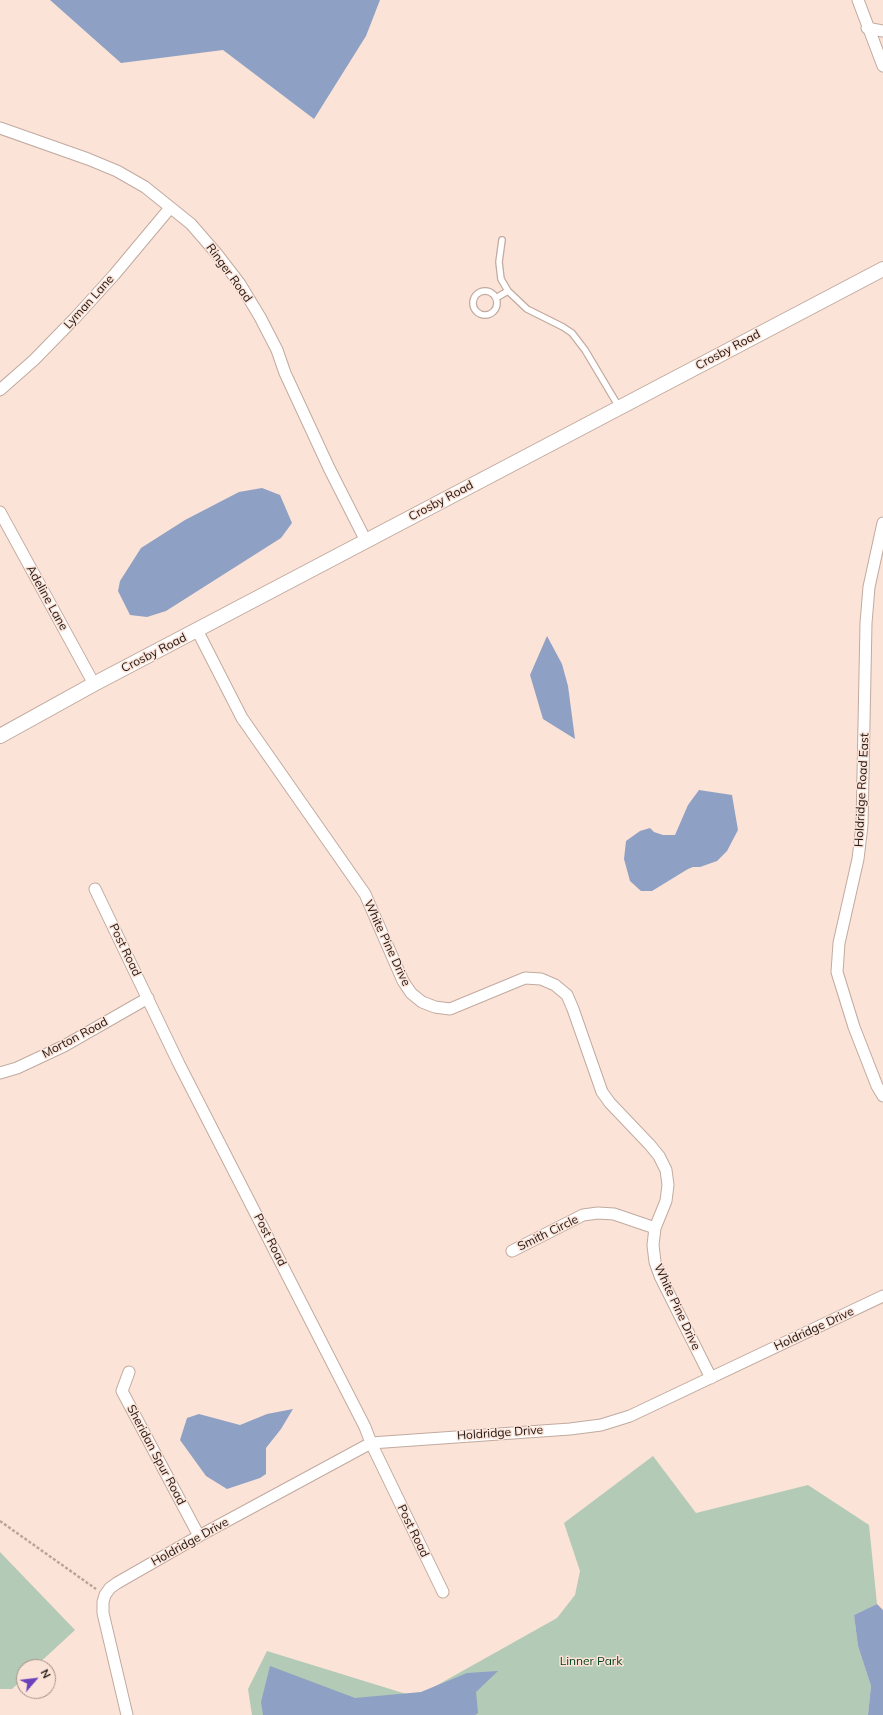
<!DOCTYPE html>
<html>
<head>
<meta charset="utf-8">
<style>
  body { margin:0 }
  #map { position:relative; width:883px; height:1715px; overflow:hidden; background:#fce3d8; font-family:Mulish,sans-serif }
  canvas { display:block }
  .north { position:absolute; left:16px; top:1659px; width:40px; height:40px; box-sizing:border-box; background:#fce3d8; border:1px solid #a39188; border-radius:50%; rotate:62deg; font-size:11px; font-weight:700; line-height:16px; text-align:center; color:#1d1511 }
  .north::after { content:''; display:block; margin:auto; width:14px; height:18px; background:#6a42bb; clip-path:polygon(50% 0,100% 100%,50% 72%,0 100%) }
</style>
</head>
<body>
<div id="map">
<canvas width="883" height="1715"></canvas>
<div class="north">N</div>
</div>
<script>
const context = document.querySelector('canvas').getContext('2d');
context.lineJoin = 'round';
function paint(path, color) { context.fillStyle = color; context.fill(path, 'evenodd'); }
const poly = rows => new Path2D(rows.map(r => 'M' + r).join(''));
function trace(path, color, width, dash) { context.strokeStyle = color; context.lineWidth = width; context.lineCap = dash ? 'butt' : 'round'; context.setLineDash(dash || []); context.stroke(path); }
function label(font, color, halo, rows, align = 'center') {
  context.font = font + ' Mulish,sans-serif'; context.lineWidth = 3; context.setLineDash([]); context.textBaseline = 'middle'; context.strokeStyle = halo; context.fillStyle = color; for (const [text, x, y, turn = 0] of rows) {
    context.save(); context.translate(x, y); context.rotate((+turn || 0) * Math.PI / 180); context.textAlign = isNaN(turn) ? turn : align; if (halo) context.strokeText(text, 0, 0); context.fillText(text, 0, 0); context.restore();
  }
}
const green = poly([
  [653,1456,696,1513,808,1485,869,1525,877,1604,854,1615,858,1646,871,1686,868,1715,252,1715,248,1689,267,1651,416,1697,557,1618,575,1595,580,1571,564,1523],
  [0,1552,75,1630,35,1667,24,1667,24,1678,12,1689,0,1689]
]);
const water = poly([
  [50,0,380,0,366,36,314,119,223,50,121,63],
  [262,488,280,495,292,523,281,538,166,611,147,617,130,615,118,591,120,581,141,548,185,520,239,492],
  [547,636,562,664,568,686,575,739,543,719,530,675],
  [699,790,732,795,738,830,727,851,717,861,700,867,693,867,688,869,652,891,641,891,630,881,624,859,626,841,640,831,650,828,654,832,663,835,675,835,688,805],
  [293,1409,281,1429,266,1448,266,1474,260,1478,227,1489,206,1476,180,1440,187,1418,199,1414,240,1425,267,1414],
  [877,1604,883,1610,883,1715,868,1715,871,1686,858,1646,854,1615],
  [270,1666,355,1698,421,1692,467,1673,498,1671,476,1692,478,1713,475,1715,263,1715,261,1702]
]);
const path = poly([
  [0,1521,96,1589]
]);
const service = poly([
  [502,240,499,262,501,279,508,291,527,309,563,327,572,333,585,350,619,407],
  '473 303a12 12 0 1 1 24 0a12 12 0 1 1-24 0Z',
  [496,298,508,291]
]);
const minor = poly([
  [858,0,883,66],
  [867,28,883,31],
  [0,128,88,159,117,171,145,187,191,224,217,254,240,284,260,317,277,350,285,373,329,468,366,541],
  [0,390,34,360,75,318,114,275,170,208],
  [0,512,94,684],
  [883,523,869,587,866,623,862,825,858,859,839,943,837,972,854,1027,877,1086,883,1096],
  [197,630,242,718,365,894,403,981,411,993,422,1002,435,1007,450,1009,525,978,541,979,555,985,567,995,573,1009,602,1092,610,1103,650,1145,659,1156,666,1170,668,1185,666,1201,655,1228,653,1245,655,1262,660,1276,711,1378],
  [95,889,179,1064,365,1427,371,1443,443,1592],
  [0,1073,17,1068,64,1046,148,998],
  [512,1251,583,1215,598,1213,614,1214,655,1228],
  [129,1372,122,1391,199,1536],
  [127,1715,103,1613,103,1602,105,1595,110,1588,117,1583,199,1536,371,1443,570,1429,601,1425,630,1416,883,1296]
]);
const tertiary = poly([
  [0,736,94,684,883,269]
]);
const streetNames = [
  ["Ringer Road",229,273,54],
  ["Lyman Lane",89,302,-48],
  ["Crosby Road",728,350,-28],
  ["Crosby Road",441,501,-28],
  ["Adeline Lane",47,598,61],
  ["Crosby Road",154,653,-27],
  ["Holdridge Road East",862,790,-87],
  ["White Pine Drive",387,943,65],
  ["Post Road",125,950,64],
  ["Morton Road",75,1038,-28],
  ["Smith Circle",548,1233,-26],
  ["Post Road",270,1240,63],
  ["White Pine Drive",677,1307,65],
  ["Holdridge Drive",814,1329,-25],
  ["Holdridge Drive",500,1433,-4],
  ["Sheridan Spur Road",156,1455,62],
  ["Post Road",413,1531,64],
  ["Holdridge Drive",190,1542,-29]
];
const parkNames = [
  ["Linner Park",591,1661]
];
paint(green, '#b2cab6');
paint(water, '#8ea0c3');
trace(service, '#c1aa9f', 8);
trace(minor, '#c1aa9f', 13);
trace(tertiary, '#c1aa9f', 16);
trace(path, '#b9a59c', 2.5, [3, 2]);
trace(service, '#fff', 5.5);
trace(minor, '#fff', 11);
trace(tertiary, '#fff', 14);
label('12px', '#1d1511', '#fce3d8', streetNames);
label('12px', '#003e1a', '#fce3d8', parkNames);
</script>
</body>
</html>
